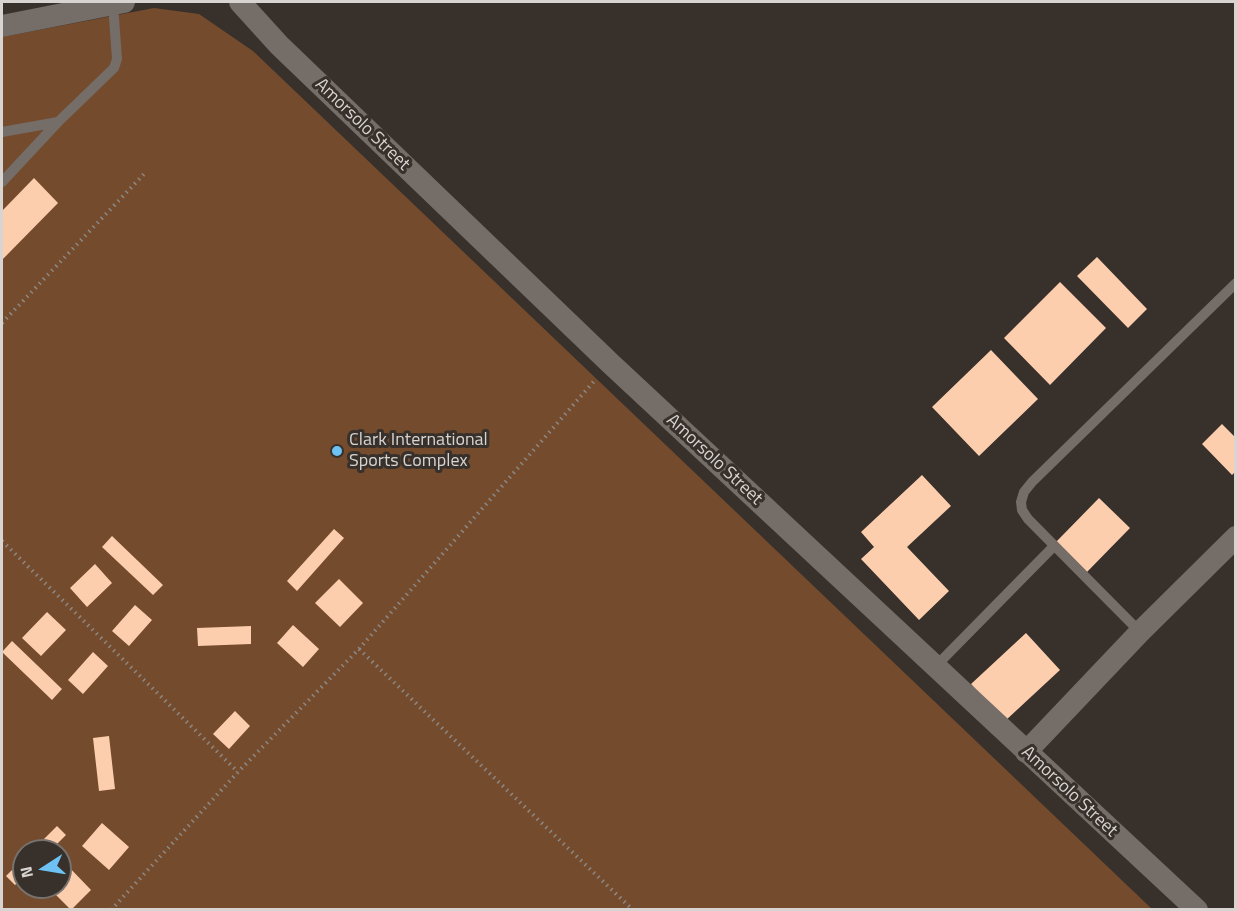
<!DOCTYPE html>
<html>
<head>
<meta charset="utf-8">
<style>
  body { margin:0 }
  #map { position:relative; width:1237px; height:911px; overflow:hidden; background:#37302b; font-family:"Titillium Web",sans-serif }
  canvas { display:block }
  .frame { position:absolute; inset:0; border:3px solid #d8d4d1; pointer-events:none }
  .north { position:absolute; left:12px; top:839px; width:60px; height:60px; box-sizing:border-box; background:#37302b; border:2px solid #77726d; border-radius:50%; rotate:258deg; font-size:16px; font-weight:700; line-height:24px; text-align:center; color:#d8d4d1 }
  .north::after { content:''; display:block; margin:auto; width:21px; height:27px; background:#6ec2f3; clip-path:polygon(50% 0,100% 100%,50% 72%,0 100%) }
</style>
</head>
<body>
<div id="map">
<canvas width="1237" height="911"></canvas>
<div class="frame"></div>
<div class="north">N</div>
</div>
<script>
const context = document.querySelector('canvas').getContext('2d');
context.lineJoin = 'round';
function paint(path, color) { context.fillStyle = color; context.fill(path, 'evenodd'); }
const poly = rows => new Path2D(rows.map(r => 'M' + r).join(''));
function trace(path, color, width, dash) { context.strokeStyle = color; context.lineWidth = width; context.lineCap = dash ? 'butt' : 'round'; context.setLineDash(dash || []); context.stroke(path); }
function label(font, color, halo, rows, align = 'center') {
  context.font = font + ' "Titillium Web",sans-serif'; context.lineWidth = 6; context.setLineDash([]); context.textBaseline = 'middle'; context.strokeStyle = halo; context.fillStyle = color; for (const [text, x, y, turn = 0] of rows) {
    context.save(); context.translate(x, y); context.rotate((+turn || 0) * Math.PI / 180); context.textAlign = isNaN(turn) ? turn : align; if (halo) context.strokeText(text, 0, 0); context.fillText(text, 0, 0); context.restore();
  }
}
const green = poly([
  [154,8,199,14,253,51,1152,909,2,910,2,37],
  [24,851,60,851,60,887,24,887]
]);
const building = poly([
  [34,178,58,203,2,260,2,211],
  [1097,257,1147,309,1128,328,1077,276],
  [1060,282,1106,328,1050,385,1004,338],
  [991,350,1038,399,979,456,932,407],
  [1222,424,1236,438,1236,471,1232,475,1202,444],
  [922,475,951,506,907,547,949,591,919,620,861,559,874,547,861,532],
  [1099,498,1130,528,1087,572,1056,542],
  [334,529,344,538,297,591,287,581],
  [112,536,163,585,153,595,102,547],
  [95,564,112,583,87,607,70,588],
  [339,579,363,603,340,627,315,603],
  [135,605,152,620,129,646,112,631],
  [47,612,66,630,41,656,22,638],
  [293,625,319,649,303,667,277,643],
  [251,626,251,644,198,646,197,628],
  [1026,633,1060,670,1005,721,971,684],
  [12,641,62,689,52,700,2,652],
  [93,652,108,666,83,694,68,680],
  [235,711,250,726,229,749,213,734],
  [109,736,115,789,99,791,93,738],
  [102,823,129,847,109,870,82,846],
  [57,826,66,835,50,851,32,851],
  [24,858,24,876,15,885,6,876],
  [67,865,91,890,71,910,48,887,60,887,60,872]
]);
const path = poly([
  [2,323,146,172],
  [2,541,238,772],
  [359,649,633,910],
  [111,910,238,772,359,649,596,379]
]);
const lane = poly([
  [2,132,58,122],
  [2,182,58,122,114,68,117,59,113,4],
  [1140,632,1028,519,1022,510,1021,502,1024,492,1032,482,1236,283],
  [935,667,1054,546]
]);
const street = poly([
  [240,2,279,45,610,363,1197,910],
  [2,26,124,2],
  [1026,752,1140,632,1236,537]
]);
const markers = [
  [337,451,6,"#6ec2f3"]
];
const streetNames = [
  ["Amorsolo Street",362,125,44],
  ["Amorsolo Street",714,460,43],
  ["Amorsolo Street",1069,792,43]
];
const poiNames = [
  ["Clark International",349,441],
  ["Sports Complex",349,462]
];
paint(green, '#744b2d');
paint(building, '#fdcead');
trace(path, '#8d8884', 4, [1.5, 4.5]);
trace(lane, '#756d67', 10);
trace(street, '#756d67', 22);
for (const [x, y, r, color] of markers) { const dot = new Path2D(); dot.arc(x, y, r, 0, 2 * Math.PI); context.fillStyle = color; context.fill(dot); trace(dot, '#37302b', 2); }
label('18px', '#d8d4d1', '#37302b', streetNames);
label('18px', '#d8d4d1', '#37302b', poiNames, 'left');
</script>
</body>
</html>
